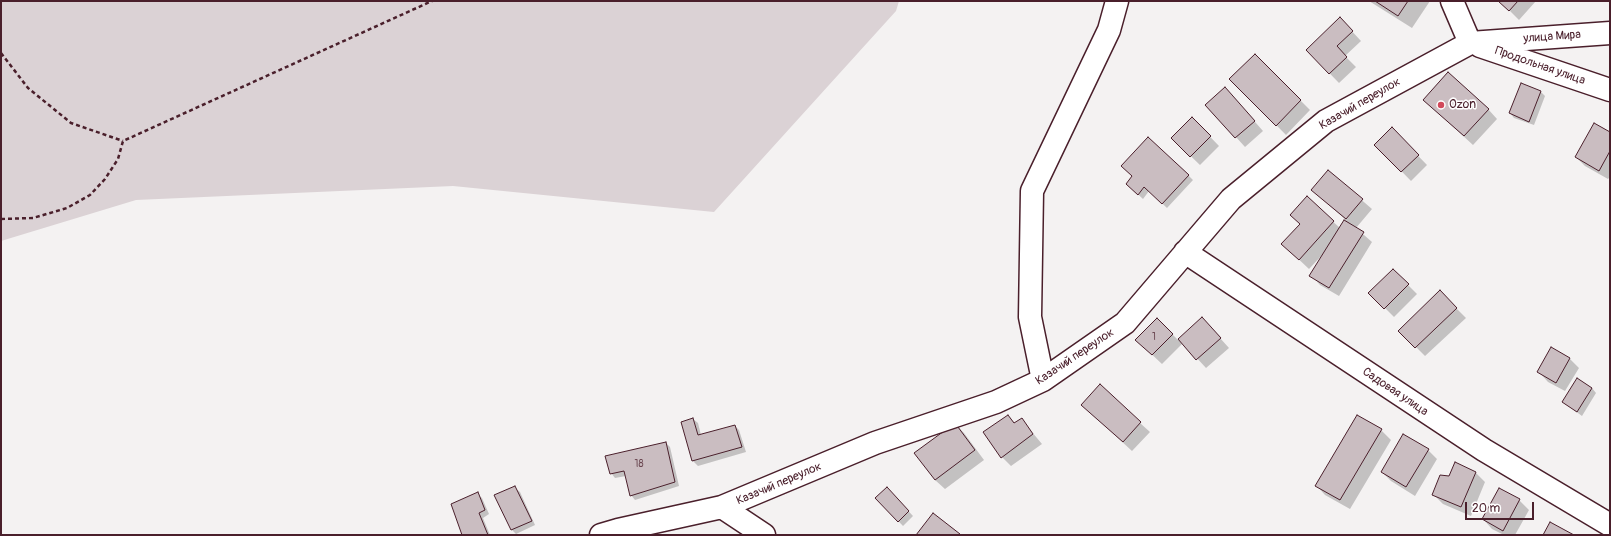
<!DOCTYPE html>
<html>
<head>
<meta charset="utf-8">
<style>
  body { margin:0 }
  #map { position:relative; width:1611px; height:536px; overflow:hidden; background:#f4f2f2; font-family:Pangolin,sans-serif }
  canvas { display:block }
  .frame { position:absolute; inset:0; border:2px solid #4a1f2b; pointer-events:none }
  .scale { position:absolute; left:1465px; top:502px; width:69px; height:18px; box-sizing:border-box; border:2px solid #4a1f2b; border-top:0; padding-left:5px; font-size:12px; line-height:14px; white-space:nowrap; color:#4a1f2b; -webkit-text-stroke:3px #fff; paint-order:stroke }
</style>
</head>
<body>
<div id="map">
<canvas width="1611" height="536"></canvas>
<div class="frame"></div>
<div class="scale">20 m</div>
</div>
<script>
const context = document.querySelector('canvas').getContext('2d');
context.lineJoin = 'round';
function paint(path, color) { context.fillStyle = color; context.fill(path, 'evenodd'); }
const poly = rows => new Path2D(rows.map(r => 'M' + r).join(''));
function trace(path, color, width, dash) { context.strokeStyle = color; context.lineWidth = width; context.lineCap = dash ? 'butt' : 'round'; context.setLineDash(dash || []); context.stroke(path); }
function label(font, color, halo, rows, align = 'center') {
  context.font = font + ' Pangolin,sans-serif'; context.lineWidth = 3; context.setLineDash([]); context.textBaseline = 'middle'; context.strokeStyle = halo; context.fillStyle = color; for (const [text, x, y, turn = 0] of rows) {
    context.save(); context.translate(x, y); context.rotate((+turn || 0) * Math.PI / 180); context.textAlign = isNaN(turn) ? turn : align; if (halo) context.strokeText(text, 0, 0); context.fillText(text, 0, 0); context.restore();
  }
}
const green = poly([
  [1,1,899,1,896,11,714,212,453,186,136,200,1,241]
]);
const shadow = poly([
  [1369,1,1430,1,1412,28],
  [1500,1,1536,1,1519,20],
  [1349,28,1361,41,1345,56,1356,67,1339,83,1307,50],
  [1255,55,1310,110,1286,135,1231,79],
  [1522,84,1541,92,1545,96,1534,125,1514,118,1510,113],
  [1234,98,1263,131,1245,147,1207,105],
  [1424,100,1488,109,1497,119,1473,145],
  [1192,118,1219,146,1200,165,1172,138],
  [1392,129,1427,165,1411,181,1376,145],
  [1610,133,1610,177,1608,179,1585,166,1576,157],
  [1328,171,1372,209,1356,228,1372,242,1339,296,1320,285,1311,275,1325,252,1309,269,1292,253,1307,198,1340,228,1345,219,1312,190],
  [1188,175,1193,180,1167,208,1149,191,1143,199,1127,184],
  [1393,270,1417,294,1394,317,1370,293],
  [1440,292,1466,318,1425,356,1400,331],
  [1202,318,1229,348,1206,368,1183,343,1162,364,1146,349,1157,319,1178,340],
  [1569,358,1579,368,1565,391,1548,382,1539,372],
  [1592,388,1596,393,1582,416,1563,402],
  [1092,414,1140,423,1150,432,1132,451],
  [1008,416,1015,423,1021,419,1042,444,1011,466,1002,457],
  [693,419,698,423,701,435,735,426,739,430,746,452,698,466,693,461,682,422],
  [955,424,964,433,984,460,945,489,935,480],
  [1381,430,1391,440,1350,509,1325,495,1316,485],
  [666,443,670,447,679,486,635,500,631,495,626,476,615,478,611,473],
  [1428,450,1437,459,1415,496,1391,481,1382,472],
  [1455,464,1476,473,1485,482,1471,516,1443,504,1433,494,1450,477],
  [515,488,520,492,535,525,516,534,512,530,496,495],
  [887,488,913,516,903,526,876,498],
  [477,494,482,498,489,514,483,518,490,535,463,535],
  [1519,500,1529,510,1515,535,1504,535,1492,529,1483,519]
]);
const building = poly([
  [1375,1,1408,1,1398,16,1375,1],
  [1498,1,1518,1,1509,11,1498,1],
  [1340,17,1353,31,1337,46,1347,57,1329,74,1306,50,1340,17],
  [1255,54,1301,100,1276,126,1229,79,1255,54],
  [1448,72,1489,109,1464,136,1423,100,1448,72],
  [1521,83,1541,91,1529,122,1509,113,1521,83],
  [1225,87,1255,121,1235,138,1205,105,1225,87],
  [1192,117,1211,136,1190,157,1171,138,1192,117],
  [1594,123,1610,132,1610,151,1599,171,1575,157,1594,123],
  [1392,127,1419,155,1401,172,1374,145,1392,127],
  [1148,137,1189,175,1162,204,1144,187,1138,195,1126,184,1132,176,1121,166,1148,137],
  [1328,170,1363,199,1346,219,1311,190,1328,170],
  [1307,196,1334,221,1299,260,1281,244,1300,224,1290,215,1307,196],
  [1344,220,1364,232,1329,288,1309,276,1344,220],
  [1393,269,1409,284,1384,309,1368,293,1393,269],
  [1440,290,1457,308,1415,348,1398,331,1440,290],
  [1202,317,1221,338,1196,360,1178,339,1202,317],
  [1157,318,1173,334,1152,355,1135,340,1157,318],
  [1551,347,1570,358,1556,383,1537,372,1551,347],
  [1577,378,1592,388,1577,412,1562,402,1577,378],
  [1100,384,1141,422,1123,442,1081,405,1100,384],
  [1008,415,1014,423,1022,418,1033,434,1001,458,983,432,1008,415],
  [1357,415,1382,429,1340,500,1315,486,1357,415],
  [693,418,698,435,735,425,742,447,692,461,681,422,693,418],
  [955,423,975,450,935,480,914,453,955,423],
  [1403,434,1429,449,1406,487,1381,472,1403,434],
  [666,442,675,482,630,496,624,471,610,474,605,456,666,442],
  [1455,462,1476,472,1461,507,1432,495,1440,475,1449,476,1455,462],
  [515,486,532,521,511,530,494,495,515,486],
  [887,487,909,511,898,522,875,498,887,487],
  [1499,488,1520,499,1503,531,1482,519,1499,488],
  [478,492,485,510,479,513,488,535,462,535,451,504,478,492],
  [933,513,960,534,960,535,916,535,933,513],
  [1550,522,1574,535,1543,535,1550,522]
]);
const path = poly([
  [1,53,28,88,71,123,123,141],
  [1,219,33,218,67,208,90,195,105,179,118,159,123,141,432,1]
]);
const minor = poly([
  [1452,1,1470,43],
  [1480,46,1610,90],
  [1185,252,1484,450,1610,525],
  [1043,380,1030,317,1032,191,1109,30,1117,1],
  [722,507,764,535],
  [601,535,618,530,722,507,875,443,996,402,1043,380,1125,323,1231,199,1326,121,1470,43,1610,33]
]);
const markers = [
  [1441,105,4,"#d1495b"]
];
const numberNames = [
  ["1",1154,337],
  ["18",639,464]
];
const streetNames = [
  ["улица Мира",1552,37,-4],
  ["Продольная улица",1540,66,19],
  ["Казачий переулок",1360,104,-30],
  ["Казачий переулок",1075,357,-34],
  ["Садовая улица",1395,392,34],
  ["Казачий переулок",779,484,-23]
];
const poiNames = [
  ["Ozon",1449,105]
];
paint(green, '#dbd2d5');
paint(shadow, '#0003');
paint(building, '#cabdc1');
trace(building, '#4a1f2b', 1);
trace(minor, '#4a1f2b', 25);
trace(path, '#4a1f2b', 2.5, [4, 3]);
trace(minor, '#fff', 22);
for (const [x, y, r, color] of markers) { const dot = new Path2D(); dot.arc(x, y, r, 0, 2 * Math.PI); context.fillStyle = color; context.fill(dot); trace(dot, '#fff', 1.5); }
label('10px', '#6a4650', null, numberNames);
label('12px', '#4a1f2b', '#fff', streetNames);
label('12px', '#4a1f2b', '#fff', poiNames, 'left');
</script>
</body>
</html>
